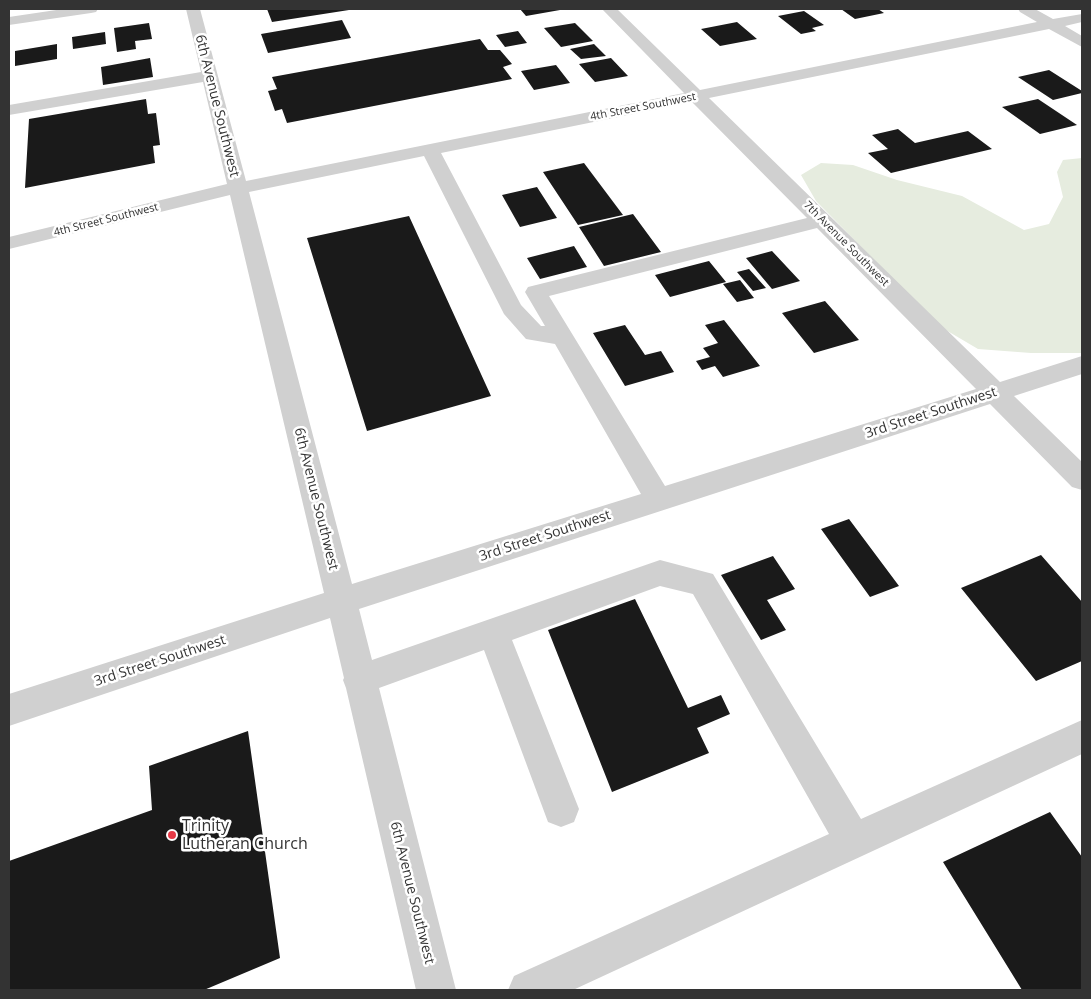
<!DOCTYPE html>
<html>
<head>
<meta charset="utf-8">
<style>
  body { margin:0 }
  #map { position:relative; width:1091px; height:999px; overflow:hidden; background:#fff; font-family:"Open Sans",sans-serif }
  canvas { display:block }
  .frame { position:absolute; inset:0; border:10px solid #333; pointer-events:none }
</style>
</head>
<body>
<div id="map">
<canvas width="1091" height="999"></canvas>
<div class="frame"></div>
</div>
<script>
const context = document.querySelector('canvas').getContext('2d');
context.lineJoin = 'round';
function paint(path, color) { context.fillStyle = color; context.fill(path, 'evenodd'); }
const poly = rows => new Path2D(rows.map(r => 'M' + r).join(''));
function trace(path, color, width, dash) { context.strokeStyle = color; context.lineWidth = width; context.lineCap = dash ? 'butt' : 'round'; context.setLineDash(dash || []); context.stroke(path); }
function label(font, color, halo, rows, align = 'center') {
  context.font = font + ' "Open Sans",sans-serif'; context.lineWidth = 5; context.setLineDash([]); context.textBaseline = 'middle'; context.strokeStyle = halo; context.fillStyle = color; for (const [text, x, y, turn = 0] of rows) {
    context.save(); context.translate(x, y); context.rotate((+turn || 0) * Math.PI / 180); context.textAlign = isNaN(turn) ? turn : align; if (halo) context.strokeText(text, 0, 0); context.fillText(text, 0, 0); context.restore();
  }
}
const green = poly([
  [1082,158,1082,353,1031,353,978,349,939,326,816,201,801,175,821,163,853,165,897,180,962,196,1024,230,1049,224,1063,197,1057,172,1063,160]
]);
const building = poly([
  [267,9,349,9,349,10,272,22],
  [520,9,559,9,560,10,526,16],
  [841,9,878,9,884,13,855,19],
  [804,11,824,25,812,28,816,31,801,34,778,16],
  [342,20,351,38,268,53,261,34],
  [737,22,757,39,720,46,701,29],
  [149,23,152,39,135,41,136,49,117,52,114,28],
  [575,23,593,41,561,47,544,28],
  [518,31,527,43,505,47,496,35],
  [105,32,106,44,73,49,72,37],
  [480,39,488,50,500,50,512,64,503,67,512,79,287,123,282,109,275,111,268,91,277,89,272,77],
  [57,44,57,59,15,66,15,51],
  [594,44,606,56,581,59,570,49],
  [150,58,153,77,103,85,101,67],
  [611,58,628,76,595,82,579,64],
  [556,65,570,83,534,90,521,71],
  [1049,70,1082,91,1082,93,1053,100,1018,77],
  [146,99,148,114,156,113,160,145,153,146,155,163,25,188,29,119],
  [1038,99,1077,125,1040,134,1002,107],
  [898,129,915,143,968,131,992,149,891,173,868,153,888,149,872,135],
  [584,163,623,215,578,225,543,172],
  [537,187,557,218,520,227,502,195],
  [633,214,661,252,604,266,579,227],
  [409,216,491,396,367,431,307,238],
  [574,246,587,267,540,279,527,258],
  [772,251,800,281,772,289,746,258],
  [709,261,726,282,670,297,655,275],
  [749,269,766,288,753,291,737,272],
  [740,280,754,298,737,302,723,284],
  [825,301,859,340,814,353,782,313],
  [724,320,760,366,723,377,715,366,702,370,696,361,710,357,703,348,718,343,705,325],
  [625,325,645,355,661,351,674,372,625,386,593,333],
  [849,519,899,586,870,597,821,529],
  [1041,555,1082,602,1082,661,1036,681,961,588],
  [773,556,795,589,767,600,786,630,761,640,721,575],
  [635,599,688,708,721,695,730,714,697,728,709,753,612,792,548,630],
  [248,731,280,958,204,990,9,990,9,861,152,810,149,766],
  [1050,812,1082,857,1082,990,1022,990,943,862]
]);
const minor = poly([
  [63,9,98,9,96,12,91,13,9,25,9,17,63,9],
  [186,9,200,9,246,181,684,93,602,9,617,9,700,90,1037,22,1020,12,1018,9,1035,9,1053,19,1082,14,1082,22,1065,26,1082,36,1082,47,1049,29,709,98,1000,382,1082,356,1082,374,1014,396,1082,462,1082,490,1072,487,990,404,359,609,372,660,660,560,713,574,861,819,1082,720,1082,754,573,990,508,990,514,976,829,834,693,594,660,586,512,640,579,809,574,822,561,827,548,822,484,650,379,688,456,990,416,990,346,688,343,680,344,678,330,618,9,726,9,694,324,593,230,195,9,249,9,237,227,184,203,82,9,115,9,105,201,72,186,9],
  [692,102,807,218,528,287,525,292,545,326,541,326,521,305,441,153,692,102],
  [424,156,504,314,526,339,555,344,641,494,352,584,249,192,424,156],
  [817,228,976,389,665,486,549,296,817,228]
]);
const markers = [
  [172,835,5,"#e63946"]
];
const farStreetnames = [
  ["4th Street Southwest",643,107,-11],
  ["4th Street Southwest",106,220,-14],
  ["7th Avenue Southwest",846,244,45]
];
const streetNames = [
  ["6th Avenue Southwest",217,106,76],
  ["3rd Street Southwest",931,413,-18],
  ["6th Avenue Southwest",316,499,76],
  ["3rd Street Southwest",545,536,-18],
  ["3rd Street Southwest",160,661,-18],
  ["6th Avenue Southwest",412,893,76]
];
const nearPoinames = [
  ["Trinity",182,826],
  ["Lutheran Church",182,844]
];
paint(green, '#e6ecdf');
paint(building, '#1a1a1a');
paint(minor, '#d0d0d0');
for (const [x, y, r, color] of markers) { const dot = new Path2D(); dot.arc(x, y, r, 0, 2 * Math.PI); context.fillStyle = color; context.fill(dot); trace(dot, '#fff', 2); }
label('11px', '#333', '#fff', farStreetnames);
label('14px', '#333', '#fff', streetNames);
label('16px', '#333', '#fff', nearPoinames, 'left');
</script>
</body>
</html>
